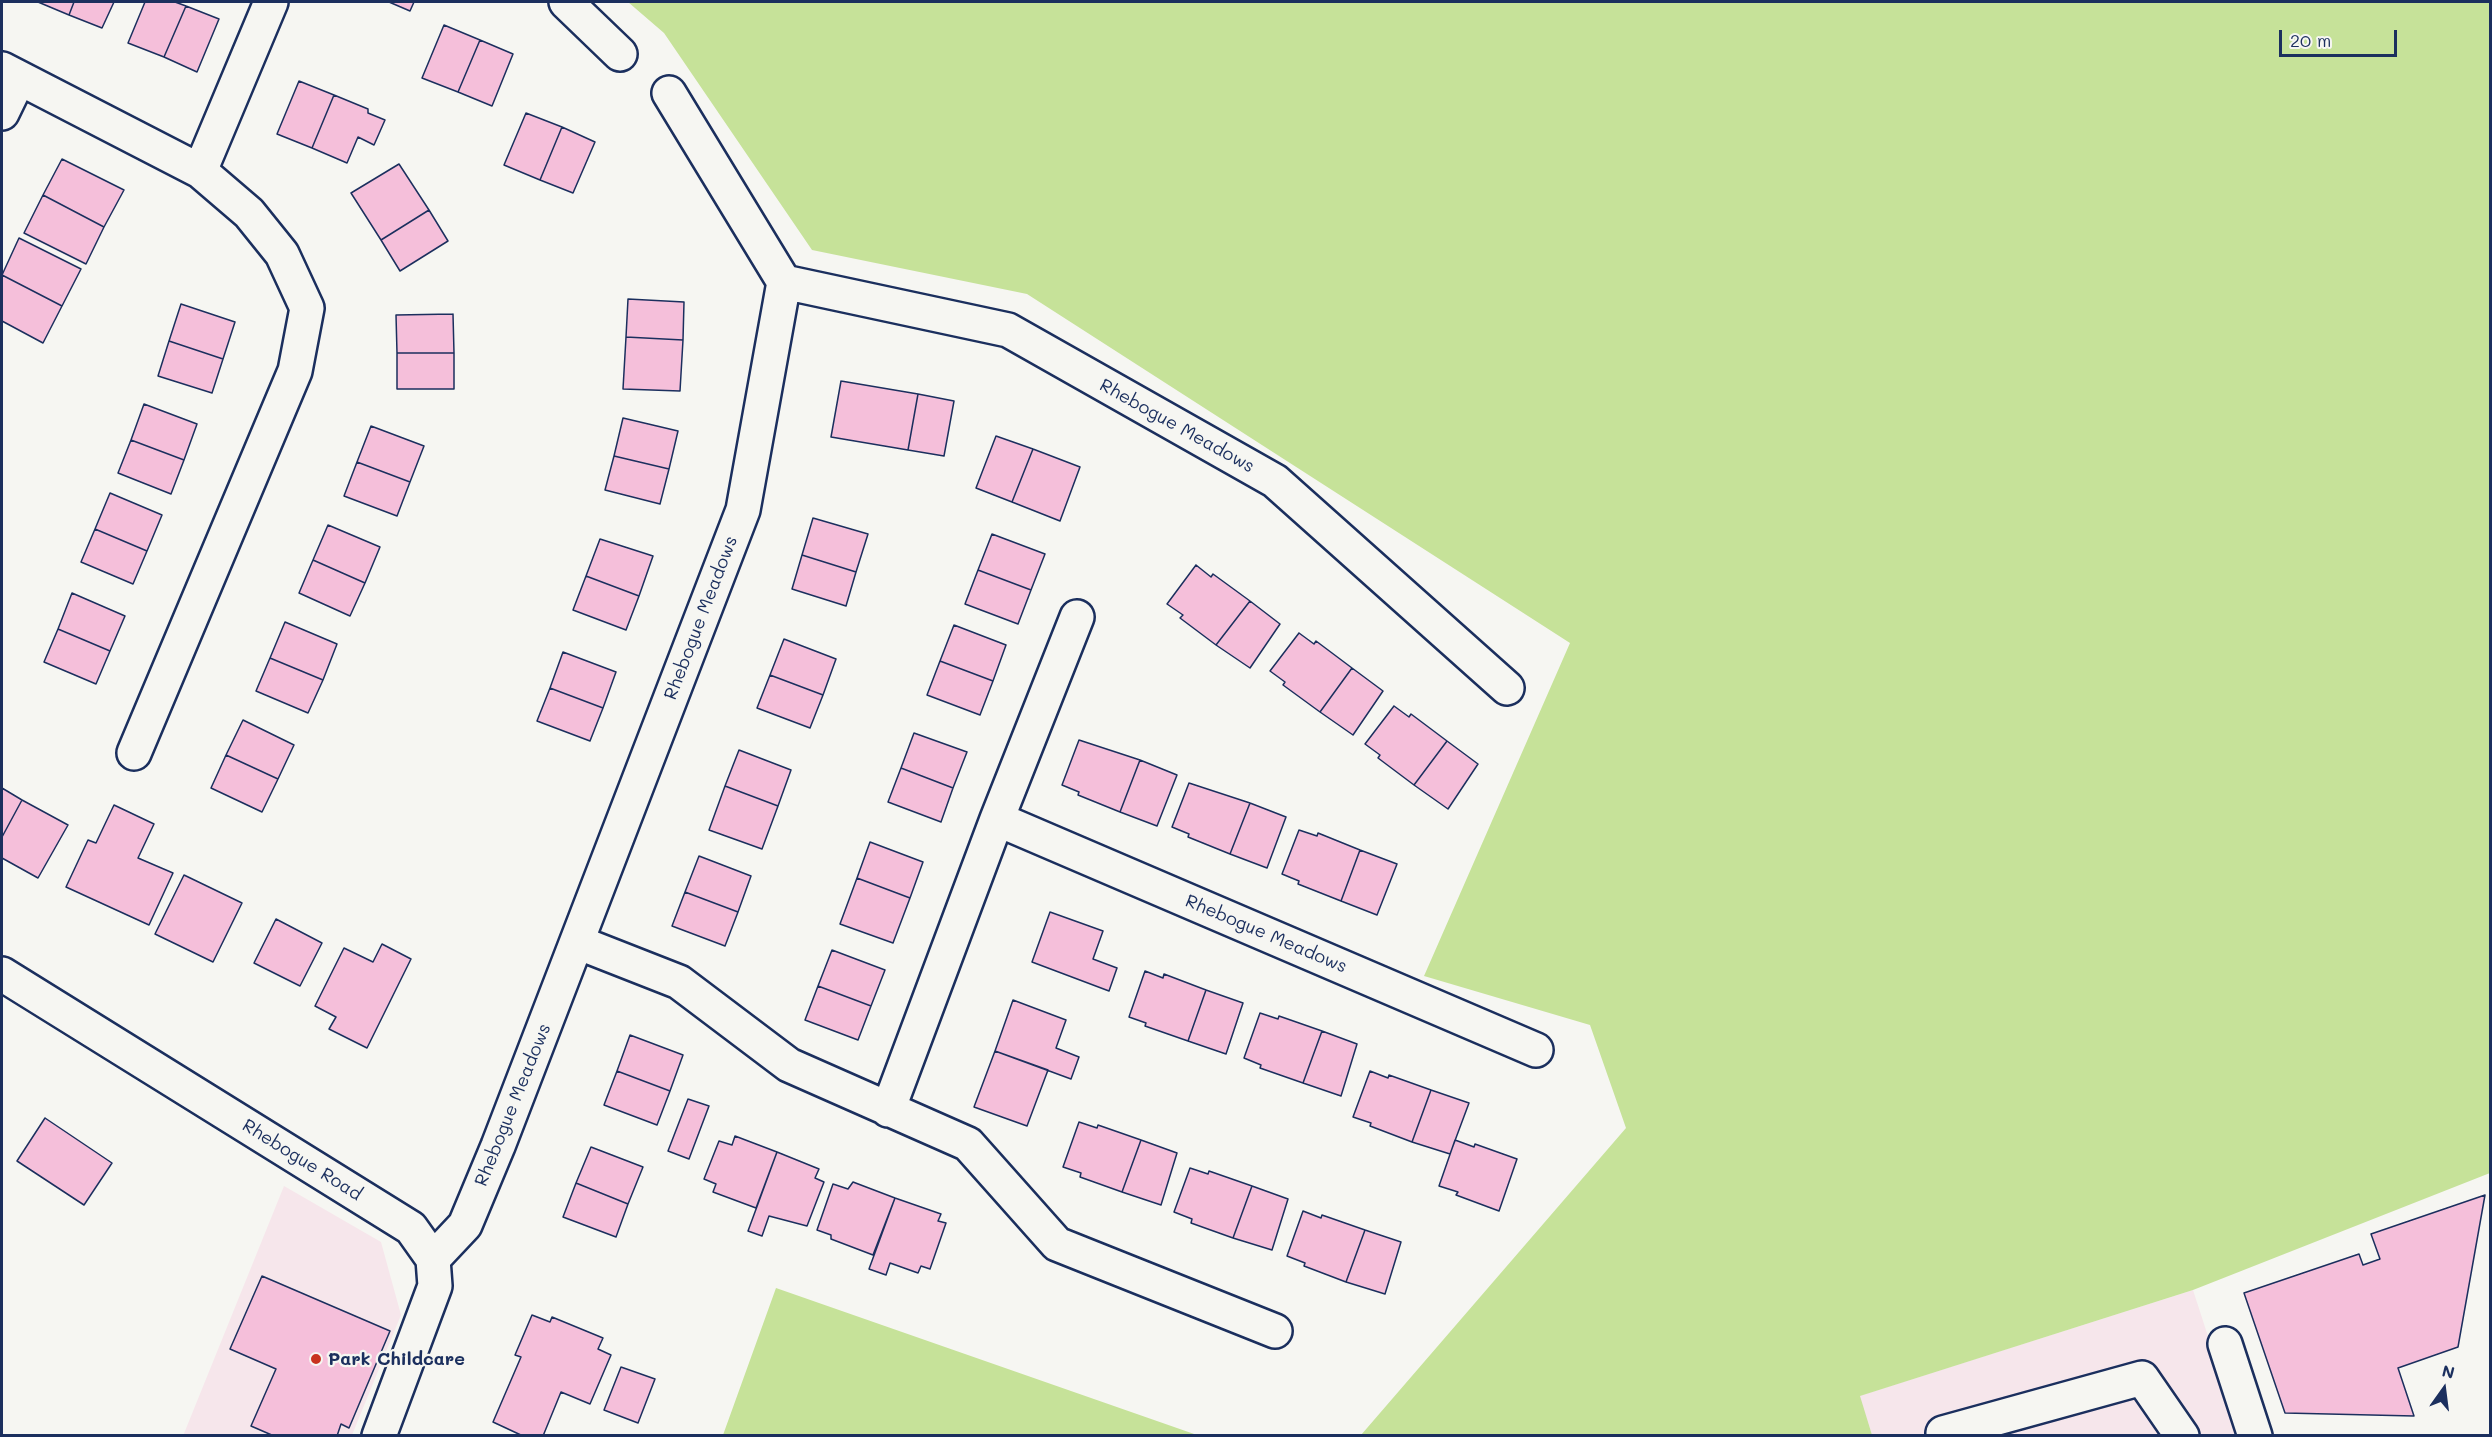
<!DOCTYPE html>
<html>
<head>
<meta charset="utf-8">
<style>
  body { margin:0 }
  #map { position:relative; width:2492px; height:1437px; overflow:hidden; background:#f6f6f2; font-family:Mali,sans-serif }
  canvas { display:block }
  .frame { position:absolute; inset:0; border:3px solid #1b2f5e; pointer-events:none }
  .north { position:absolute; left:2414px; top:1359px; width:60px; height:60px; -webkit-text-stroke:4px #f6f6f2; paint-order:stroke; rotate:14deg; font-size:16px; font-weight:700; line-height:24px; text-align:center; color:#1b2f5e }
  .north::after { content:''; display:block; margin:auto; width:21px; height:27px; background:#1b2f5e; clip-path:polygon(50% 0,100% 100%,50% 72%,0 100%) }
  .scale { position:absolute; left:2279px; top:30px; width:118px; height:27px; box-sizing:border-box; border:3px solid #1b2f5e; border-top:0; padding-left:8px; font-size:18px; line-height:21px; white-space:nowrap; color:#1b2f5e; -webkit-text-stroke:4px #f6f6f2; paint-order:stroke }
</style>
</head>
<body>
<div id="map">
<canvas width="2492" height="1437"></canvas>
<div class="frame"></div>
<div class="north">N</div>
<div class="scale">20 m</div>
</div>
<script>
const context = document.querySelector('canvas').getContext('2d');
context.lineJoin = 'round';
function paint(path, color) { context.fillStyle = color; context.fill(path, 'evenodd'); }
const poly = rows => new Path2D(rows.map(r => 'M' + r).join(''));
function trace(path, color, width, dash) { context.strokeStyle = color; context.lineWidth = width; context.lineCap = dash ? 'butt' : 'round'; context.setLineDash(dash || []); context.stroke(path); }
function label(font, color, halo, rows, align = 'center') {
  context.font = font + ' Mali,sans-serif'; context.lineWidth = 4.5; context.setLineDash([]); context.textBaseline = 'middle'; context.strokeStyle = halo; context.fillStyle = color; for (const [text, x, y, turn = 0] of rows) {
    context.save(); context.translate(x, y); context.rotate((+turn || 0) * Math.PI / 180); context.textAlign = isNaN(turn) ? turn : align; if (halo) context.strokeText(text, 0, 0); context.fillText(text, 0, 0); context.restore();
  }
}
const built = poly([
  [284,1186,381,1242,401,1315,352,1435,183,1436],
  [2193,1290,2240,1435,1872,1435,1859,1396]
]);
const green = poly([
  [628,2,2490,2,2490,1173,2193,1290,1860,1396,1872,1435,1361,1435,1626,1128,1590,1025,1424,976,1570,643,1027,294,812,250,664,33],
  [776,1288,1197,1435,723,1435]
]);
const building = poly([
  [38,2,74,2,69,15,38,2],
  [74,2,114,2,102,28,69,15,74,2],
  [145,2,175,2,186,6,164,57,128,43,145,2],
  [389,2,414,2,410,11,389,2],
  [186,6,219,19,197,72,164,57,186,6],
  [444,25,480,40,458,92,422,78,444,25],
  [480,40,513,54,492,106,458,92,480,40],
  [299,81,334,95,312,148,277,134,299,81],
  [334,95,368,109,368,113,385,120,374,145,358,137,347,163,312,148,334,95],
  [526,113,562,127,540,180,504,165,526,113],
  [562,127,595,142,573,193,540,180,562,127],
  [62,159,124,190,104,227,43,195,62,159],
  [399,164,429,210,381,240,351,193,399,164],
  [43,195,104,227,86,264,24,233,43,195],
  [429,210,448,241,400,271,381,240,429,210],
  [19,238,81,269,62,306,2,275,19,238],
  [2,275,62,306,43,343,2,321,2,275],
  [628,299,684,302,683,340,626,337,628,299],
  [181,304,235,322,223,359,169,341,181,304],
  [453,314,454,353,397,353,396,315,453,314],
  [626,337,683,340,680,391,623,389,626,337],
  [169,341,223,359,212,393,158,376,169,341],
  [397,353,454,353,454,389,397,389,397,353],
  [841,381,918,394,908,450,831,437,841,381],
  [918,394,954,401,944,456,908,450,918,394],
  [144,404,197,424,184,460,131,440,144,404],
  [623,418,678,431,669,469,614,456,623,418],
  [371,426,424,446,410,482,357,462,371,426],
  [996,436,1033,449,1012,502,976,488,996,436],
  [131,440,184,460,171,494,118,473,131,440],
  [1033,449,1080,467,1060,521,1012,502,1033,449],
  [614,456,669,469,660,504,605,490,614,456],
  [357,462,410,482,397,516,344,496,357,462],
  [110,493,162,515,147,551,95,529,110,493],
  [813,518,868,534,856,572,802,555,813,518],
  [328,525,380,547,365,583,313,560,328,525],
  [95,529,147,551,133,584,81,562,95,529],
  [992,534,1045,554,1031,590,978,570,992,534],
  [600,539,653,556,639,596,586,576,600,539],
  [802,555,856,572,846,606,792,589,802,555],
  [313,560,365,583,350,616,299,593,313,560],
  [1196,565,1211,577,1213,574,1250,601,1216,645,1180,618,1183,615,1167,604,1196,565],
  [978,570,1031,590,1018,624,965,604,978,570],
  [586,576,639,596,626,630,573,610,586,576],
  [72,593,125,616,110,651,58,629,72,593],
  [1250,601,1280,624,1250,668,1216,645,1250,601],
  [285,622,337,644,323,680,270,658,285,622],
  [954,625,1006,645,993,681,940,661,954,625],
  [58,629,110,651,96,684,44,662,58,629],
  [1299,633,1314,644,1316,641,1352,668,1320,712,1283,685,1285,682,1270,671,1299,633],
  [784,639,836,659,823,695,770,675,784,639],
  [563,652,616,672,603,708,550,688,563,652],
  [270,658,323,680,308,713,256,691,270,658],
  [940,661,993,681,980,715,927,695,940,661],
  [1352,668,1383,691,1353,735,1320,712,1352,668],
  [770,675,823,695,810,728,757,708,770,675],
  [550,688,603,708,590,741,537,721,550,688],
  [1394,706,1409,717,1411,714,1447,741,1414,785,1378,758,1380,755,1365,744,1394,706],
  [243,720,294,745,278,779,226,755,243,720],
  [914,733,967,752,953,788,901,768,914,733],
  [1079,740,1140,760,1120,812,1078,795,1079,792,1062,785,1079,740],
  [1447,741,1478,764,1448,809,1414,785,1447,741],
  [739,750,791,770,778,806,725,786,739,750],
  [226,755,278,779,262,812,211,788,226,755],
  [1140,760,1177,775,1157,826,1120,812,1140,760],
  [901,768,953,788,941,822,888,802,901,768],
  [1189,783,1250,803,1230,854,1188,837,1189,834,1172,827,1189,783],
  [725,786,778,806,762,849,709,830,725,786],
  [2,788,22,800,2,837,2,788],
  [22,800,68,825,38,878,2,858,2,837,22,800],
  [1250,803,1286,817,1267,868,1230,854,1250,803],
  [114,805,154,824,138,858,173,873,149,925,66,887,88,840,96,843,114,805],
  [1299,830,1317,836,1318,833,1360,850,1341,901,1298,884,1299,881,1282,874,1299,830],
  [870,842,923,862,910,898,857,878,870,842],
  [1360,850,1397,864,1377,915,1341,901,1360,850],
  [699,856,751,876,738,912,685,892,699,856],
  [184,875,242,903,213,962,155,934,184,875],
  [857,878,910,898,893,943,840,924,857,878],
  [685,892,738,912,725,946,672,926,685,892],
  [1050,912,1103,931,1093,959,1117,968,1109,991,1032,962,1050,912],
  [276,919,322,943,300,986,254,963,276,919],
  [382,944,411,959,367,1048,329,1029,336,1017,315,1006,344,948,373,962,382,944],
  [832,950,885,970,871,1006,818,986,832,950],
  [1145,971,1163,978,1164,974,1206,990,1188,1041,1145,1026,1146,1023,1129,1017,1145,971],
  [818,986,871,1006,858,1040,805,1020,818,986],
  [1206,990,1243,1003,1226,1054,1188,1041,1206,990],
  [1013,1000,1066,1020,1056,1048,1079,1057,1071,1079,995,1051,1013,1000],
  [1260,1013,1278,1019,1279,1016,1322,1031,1303,1083,1260,1068,1261,1065,1244,1058,1260,1013],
  [1322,1031,1357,1044,1341,1096,1303,1083,1322,1031],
  [630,1035,683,1055,670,1091,617,1071,630,1035],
  [995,1051,1048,1070,1027,1126,974,1107,995,1051],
  [617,1071,670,1091,657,1125,604,1105,617,1071],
  [1370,1071,1388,1078,1389,1075,1431,1090,1412,1142,1370,1126,1371,1123,1353,1117,1370,1071],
  [1431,1090,1469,1103,1450,1154,1412,1142,1431,1090],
  [688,1099,709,1106,689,1159,668,1151,688,1099],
  [45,1118,112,1163,84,1205,17,1161,45,1118],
  [1079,1122,1097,1128,1098,1125,1141,1140,1122,1192,1080,1177,1081,1173,1063,1167,1079,1122],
  [735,1136,777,1152,756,1208,713,1192,716,1184,704,1179,719,1141,732,1145,735,1136],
  [1141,1140,1177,1153,1161,1205,1122,1192,1141,1140],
  [1455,1140,1474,1147,1475,1144,1517,1159,1499,1211,1456,1195,1458,1192,1439,1186,1455,1140],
  [591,1147,643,1167,628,1204,576,1183,591,1147],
  [777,1152,819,1169,815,1178,824,1182,807,1226,769,1216,762,1236,748,1231,777,1152],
  [1190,1168,1208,1174,1209,1171,1252,1186,1233,1238,1191,1223,1192,1219,1174,1212,1190,1168],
  [853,1182,895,1198,873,1255,831,1239,831,1235,817,1230,833,1184,848,1189,853,1182],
  [576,1183,628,1204,616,1237,563,1217,576,1183],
  [1252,1186,1288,1199,1272,1250,1233,1238,1252,1186],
  [2485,1195,2458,1347,2398,1368,2414,1416,2285,1413,2244,1293,2359,1254,2363,1265,2380,1259,2371,1234,2485,1195],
  [895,1198,941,1214,938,1221,946,1223,930,1269,921,1266,918,1273,890,1263,886,1275,869,1269,895,1198],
  [1303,1211,1321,1218,1322,1215,1365,1230,1346,1282,1304,1266,1305,1263,1287,1256,1303,1211],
  [1365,1230,1401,1242,1385,1294,1346,1282,1365,1230],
  [262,1276,390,1331,349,1428,341,1424,337,1436,274,1436,251,1426,276,1369,230,1349,262,1276],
  [532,1315,550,1322,552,1317,603,1338,598,1349,611,1355,590,1404,561,1392,543,1436,523,1436,493,1422,521,1357,515,1355,532,1315],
  [621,1367,655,1379,638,1423,604,1410,621,1367]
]);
const minor = poly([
  [566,2,620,54],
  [2,69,200,171,249,213,282,254,307,308,295,371,134,753],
  [669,93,784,282],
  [2,113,19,78],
  [200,171,271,2],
  [997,819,1536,1050],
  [577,942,679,982,789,1065,968,1144,1057,1244,1275,1331],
  [2,974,411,1228,433,1259,435,1286,379,1436],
  [888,1110,997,819,1077,617],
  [433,1259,465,1225,498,1146,743,510,784,282,1008,330,1275,481,1507,688],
  [2225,1344,2255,1436],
  [1943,1433,2142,1378,2182,1436]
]);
const markers = [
  [316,1359,6,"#c8321e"]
];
const streetNames = [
  ["Rhebogue Meadows",1177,426,29],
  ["Rhebogue Meadows",701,618,-69],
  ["Rhebogue Meadows",1266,934,23],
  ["Rhebogue Meadows",513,1105,-68],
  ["Rhebogue Road",302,1160,32]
];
const poiNames = [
  ["Park Childcare",328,1359]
];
paint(built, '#f6e6eb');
paint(green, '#c6e299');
paint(building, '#f5bfda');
trace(building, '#1b2f5e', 1.5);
trace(minor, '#1b2f5e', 38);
trace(minor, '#f6f6f2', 33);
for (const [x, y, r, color] of markers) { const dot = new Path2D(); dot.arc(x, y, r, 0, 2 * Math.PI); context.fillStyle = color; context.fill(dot); trace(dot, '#f6f6f2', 2); }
label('18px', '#1b2f5e', '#f6f6f2', streetNames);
label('bold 18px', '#1b2f5e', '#f6f6f2', poiNames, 'left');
</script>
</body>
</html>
